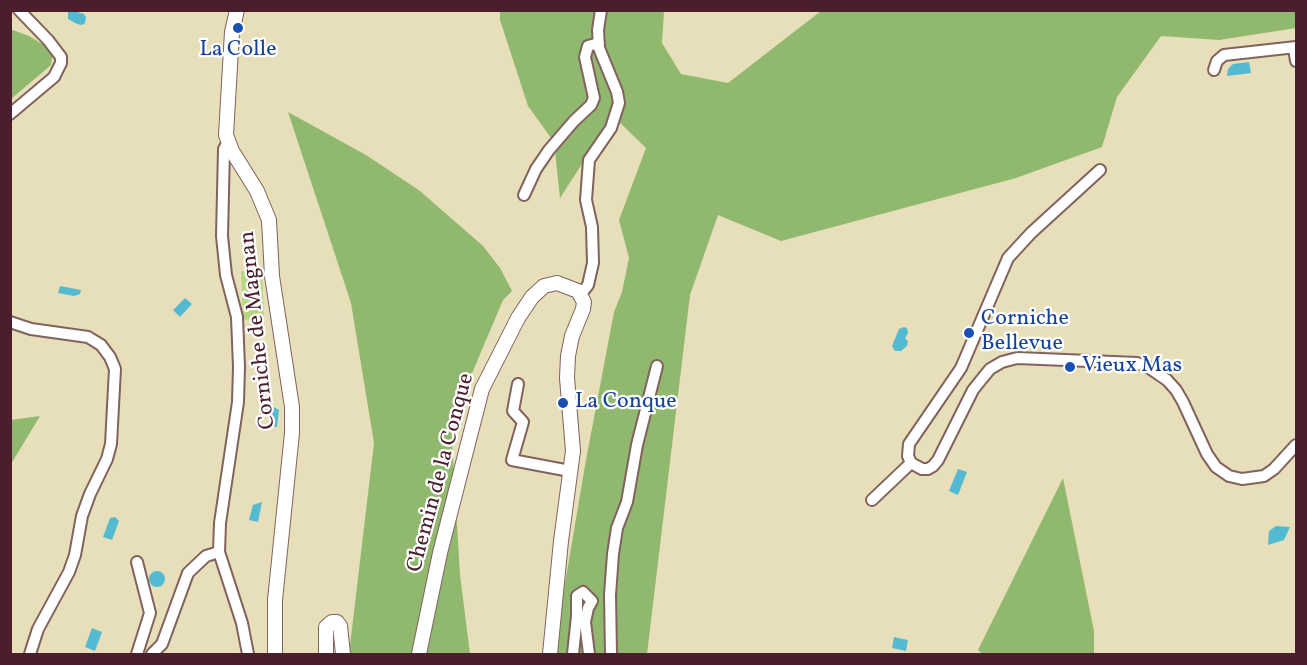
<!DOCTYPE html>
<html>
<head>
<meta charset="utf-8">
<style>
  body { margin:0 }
  #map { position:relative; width:1307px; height:665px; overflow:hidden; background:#e7dfb9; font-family:Vollkorn,serif }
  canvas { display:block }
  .frame { position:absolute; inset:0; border:12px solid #4a1f2b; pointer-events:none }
</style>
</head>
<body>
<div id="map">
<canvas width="1307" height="665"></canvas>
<div class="frame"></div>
</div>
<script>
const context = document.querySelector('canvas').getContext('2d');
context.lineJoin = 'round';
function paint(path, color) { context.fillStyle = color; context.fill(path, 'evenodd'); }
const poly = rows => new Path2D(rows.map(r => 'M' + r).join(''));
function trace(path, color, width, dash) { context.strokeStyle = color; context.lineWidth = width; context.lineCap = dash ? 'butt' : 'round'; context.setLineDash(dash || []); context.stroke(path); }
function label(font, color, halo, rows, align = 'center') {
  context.font = font + ' Vollkorn,serif'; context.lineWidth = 4.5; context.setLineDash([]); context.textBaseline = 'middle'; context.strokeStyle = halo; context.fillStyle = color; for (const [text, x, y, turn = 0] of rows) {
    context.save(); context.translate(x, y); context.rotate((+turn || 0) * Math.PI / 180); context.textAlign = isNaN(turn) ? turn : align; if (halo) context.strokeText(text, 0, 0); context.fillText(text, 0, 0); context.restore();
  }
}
const green = poly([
  [241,271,262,271,264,319,243,320]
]);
const forest = poly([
  [500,11,664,11,662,43,681,74,728,83,821,11,1296,11,1296,28,1219,40,1161,36,1117,97,1102,147,1016,178,781,241,718,215,690,295,647,654,553,654,586,460,614,312,622,292,629,258,619,220,646,148,613,116,560,198,554,142,528,106,500,20],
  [10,29,29,36,53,51,51,65,11,99],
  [288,112,366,155,420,191,483,246,500,268,512,291,503,300,451,423,460,575,470,654,349,654,374,443,351,303],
  [40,416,11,464,11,420],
  [1063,478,1094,631,1094,654,982,654,978,650]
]);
const water = poly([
  [74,11,84,14,86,17,85,23,82,25,77,24,68,19,68,12],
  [1249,62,1251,73,1227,76,1228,69,1233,64],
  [60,286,81,290,80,294,74,296,58,293],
  [185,298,192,304,180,317,173,310],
  [904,327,907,328,908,333,905,338,908,341,907,346,901,351,895,351,892,346,899,329],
  [272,406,279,410,277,427,271,426,270,414,264,410],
  [958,469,967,472,958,495,949,491],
  [262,502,258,522,249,520,253,505],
  [115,517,119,521,112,540,103,537,110,518],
  [1276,526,1290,527,1284,540,1268,545,1269,531],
  '149 579a8 8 0 1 1 16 0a8 8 0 1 1-16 0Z',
  [92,628,102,632,95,651,85,647],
  [894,637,908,640,906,651,892,648]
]);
const minor = poly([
  [1294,48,1296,61],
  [1214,70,1217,61,1224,55,1296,47],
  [10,114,54,77,61,63,61,57,48,40,19,10],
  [228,142,224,149,222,236,226,275,237,317,239,367,238,402,220,523,219,552,242,623,248,654],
  [1100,170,1031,233,1008,258,961,368,909,444,908,456,911,463,922,469,928,469,933,466,938,460,973,390,981,380,990,369,1002,362,1017,358,1137,363,1148,367,1167,380,1176,390,1183,402,1207,454,1216,467,1229,476,1242,479,1264,476,1274,469,1296,445],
  [524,195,536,169,549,150,574,121,591,105,594,98,585,57,588,46,599,43],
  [581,294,588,285,593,263,592,227,586,200,589,160,611,128,619,103,617,92,599,48,598,30,601,10],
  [10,322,31,329,88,337,101,345,110,357,115,369,111,444,107,459,90,494,82,516,75,555,69,572,38,629,30,654],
  [518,384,513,411,523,422,512,460,570,471],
  [872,500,911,463],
  [137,654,150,613,137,562],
  [152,654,162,644,188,573,206,556,219,552],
  [573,654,577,616,577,596,583,592,592,601,588,608,585,622,589,654],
  [611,654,610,595,613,554,617,528,627,502,637,445,657,366]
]);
const tertiary = poly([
  [237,10,232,32,226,135,232,151,257,191,269,220,272,276,292,407,292,433,275,600,275,654],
  [326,654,326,627,332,622,337,622,340,626,343,654],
  [419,654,440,553,482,389,518,318,532,297,544,286,557,283,578,291,584,302,583,309,572,336,568,356,567,378,573,451,561,541,550,654]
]);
const markers = [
  [238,28,6,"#1a4fb4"],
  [969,333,6,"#1a4fb4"],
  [1070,367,6,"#1a4fb4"],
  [563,403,6,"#1a4fb4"]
];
const transitNames = [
  ["La Colle",238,51,"center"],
  ["Corniche",981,320],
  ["Bellevue",981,345],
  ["Vieux Mas",1082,367],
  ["La Conque",575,403]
];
const streetNames = [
  ["Corniche de Magnan",259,330,-96],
  ["Chemin de la Conque",442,473,-75]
];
paint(green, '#b6d77f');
paint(forest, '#90b86e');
paint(water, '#54bad2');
trace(minor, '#81625d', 14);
trace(tertiary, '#81625d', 16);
trace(minor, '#fff', 10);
trace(tertiary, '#fff', 14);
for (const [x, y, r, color] of markers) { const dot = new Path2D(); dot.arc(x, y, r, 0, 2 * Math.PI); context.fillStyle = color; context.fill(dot); trace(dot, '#fff', 2); }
label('22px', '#164399', '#fff', transitNames, 'left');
label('22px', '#4a1f2b', '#fff', streetNames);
</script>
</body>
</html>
